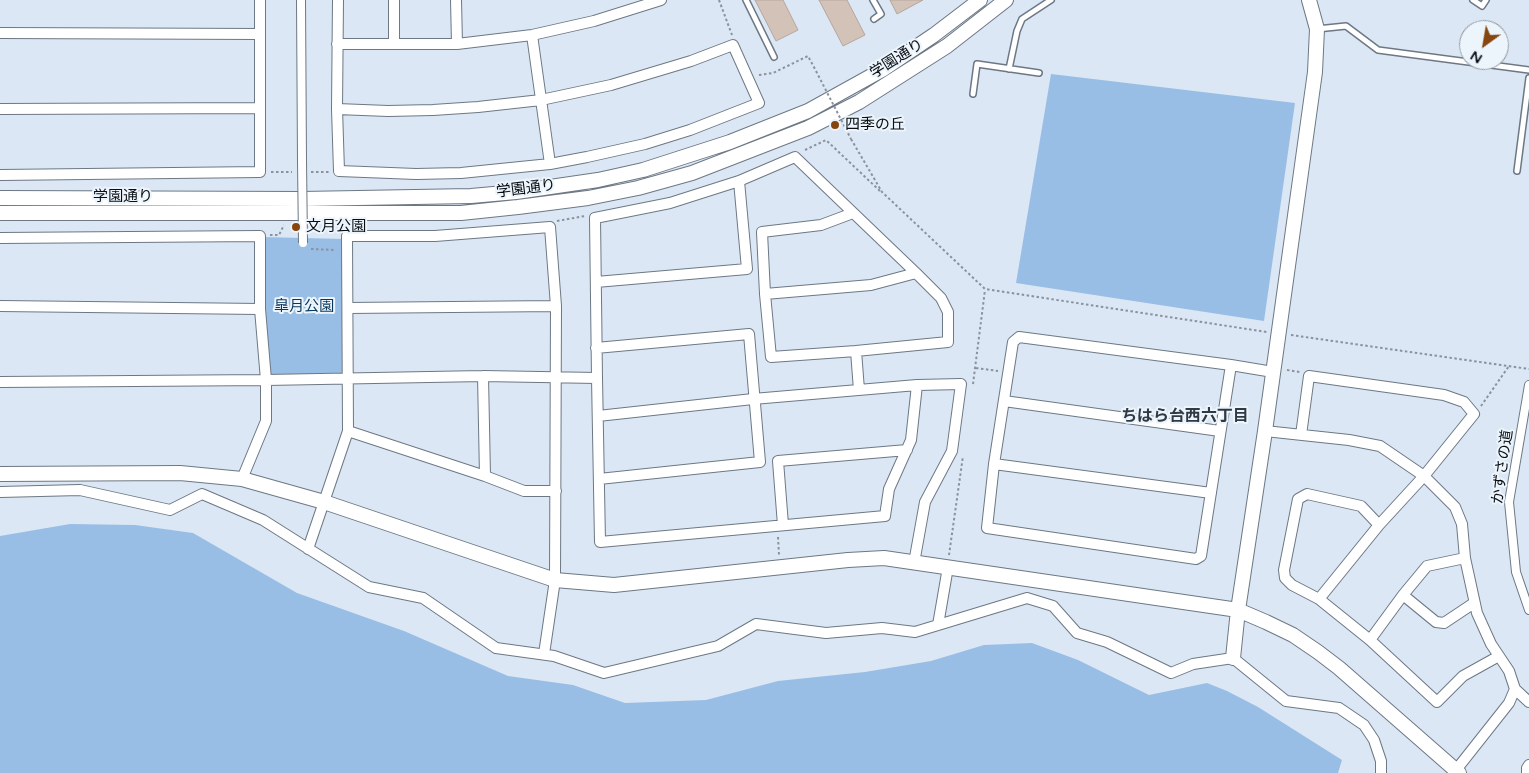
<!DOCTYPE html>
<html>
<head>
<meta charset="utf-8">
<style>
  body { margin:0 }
  #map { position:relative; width:1529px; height:773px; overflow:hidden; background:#dbe7f5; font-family:"Varela Round",sans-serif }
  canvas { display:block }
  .north { position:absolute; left:1459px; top:20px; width:50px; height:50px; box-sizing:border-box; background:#ecf4fc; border:1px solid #92989f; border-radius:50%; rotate:212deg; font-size:14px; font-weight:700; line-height:20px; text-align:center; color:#0a0e13 }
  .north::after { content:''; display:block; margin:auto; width:18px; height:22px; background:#86460e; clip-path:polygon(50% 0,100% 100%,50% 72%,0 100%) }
</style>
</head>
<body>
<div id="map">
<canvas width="1529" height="773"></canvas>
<div class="north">N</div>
</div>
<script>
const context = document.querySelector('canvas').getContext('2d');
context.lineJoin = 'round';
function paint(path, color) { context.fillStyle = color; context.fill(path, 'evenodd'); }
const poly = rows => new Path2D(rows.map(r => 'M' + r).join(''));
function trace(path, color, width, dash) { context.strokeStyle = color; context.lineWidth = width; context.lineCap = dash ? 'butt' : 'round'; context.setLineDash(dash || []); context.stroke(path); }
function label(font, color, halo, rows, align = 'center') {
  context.font = font + ' "Varela Round","Noto Sans JP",sans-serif'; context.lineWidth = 4; context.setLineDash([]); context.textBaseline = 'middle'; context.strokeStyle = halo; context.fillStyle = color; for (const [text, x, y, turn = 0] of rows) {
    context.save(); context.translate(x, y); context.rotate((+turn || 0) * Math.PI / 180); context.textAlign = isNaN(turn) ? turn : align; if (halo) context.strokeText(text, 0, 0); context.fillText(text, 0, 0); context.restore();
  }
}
const green = poly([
  [1051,74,1295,103,1264,321,1016,283],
  [262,237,344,239,346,376,268,376,263,310],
  [70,524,135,525,193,533,297,593,404,631,508,676,573,685,625,703,706,700,778,681,865,672,931,661,984,645,1032,643,1078,660,1149,695,1207,683,1227,691,1258,707,1342,760,1338,773,0,773,0,536]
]);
const building = poly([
  [755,0,783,0,798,30,776,41,755,0],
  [819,0,847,0,865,35,843,46,819,0],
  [890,0,923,0,897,14,890,0]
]);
const path = poly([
  [719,0,732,35],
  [759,75,773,73,808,56,816,71],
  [851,139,882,192,985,289,1267,332],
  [805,150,826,140,880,191],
  [271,172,292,172],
  [311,172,329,172],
  [557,221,585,216],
  [270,235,279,235,284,225],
  [311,249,336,250],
  [1291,335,1529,369],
  [976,368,998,371],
  [1287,370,1300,372],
  [973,384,985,290],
  [1481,406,1509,366],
  [778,537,779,555],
  [949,555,963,456]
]);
const service = poly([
  [746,0,774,57],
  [873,0,881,14,874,19],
  [1473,0,1482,6,1486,0],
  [1317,29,1346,26,1378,50,1529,70],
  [1009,69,1017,31,1022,19,1051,0],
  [973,94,977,64,1039,73],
  [1517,171,1529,78]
]);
const pedestrian = poly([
  [301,0,302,161],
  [1529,385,1509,502,1516,572,1529,610]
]);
const minor = poly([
  [456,0,457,44],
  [0,33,260,34],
  [532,35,550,164],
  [337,44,457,44,532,35,594,21,661,0],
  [394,44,394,0],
  [0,109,260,108],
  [337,109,388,111,433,110,478,107,541,100,611,85,691,61,733,45,759,103,690,130,645,144,587,157,550,164,461,173,416,174,339,171,337,109,338,0],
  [0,175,260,172,260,0],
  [739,181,795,157,916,273,871,285,765,294],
  [853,213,821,225,762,232,765,294,771,357,856,351],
  [0,238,260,236,260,309,266,380,266,421,242,479],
  [596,282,747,269,739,181,670,203,595,218,597,378],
  [0,306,260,309],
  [348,308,556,306],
  [596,348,749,334,760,462,599,479],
  [1231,365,1201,556,1196,559,987,528,994,464,1013,342,1019,337,1231,365,1273,372],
  [483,376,485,476],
  [0,382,266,380,483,376,597,378,600,542,885,516,889,489,911,440,917,385],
  [859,390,856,351,948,342,948,312,941,298,916,273],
  [1004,401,1220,431],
  [598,416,753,399,917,385,961,384,952,451,925,502,914,563],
  [348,431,485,476,524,491,556,491],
  [1265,431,1349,440,1380,446,1424,476,1455,507,1462,524,1465,558,1477,613,1491,644,1509,671,1515,689,1509,703,1456,770],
  [1301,435,1309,376,1444,395,1464,402,1474,414,1424,476,1379,525,1319,599],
  [994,464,1211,493],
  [0,492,80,490,170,510,202,494,263,520,369,587,423,598,496,648,554,656,604,673,718,646,756,624,826,633,882,628,915,632,1027,598,1053,606,1077,633,1107,642,1171,673,1193,664,1233,658,1286,701,1339,708,1364,725,1374,740,1381,761,1381,773],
  [783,525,778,461,907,450],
  [1379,525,1361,506,1307,494,1298,499,1284,570,1285,578,1292,585,1319,599,1370,640,1437,702,1463,676,1499,656],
  [308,549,348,431,347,236,435,236,550,227,556,306,555,580,544,654],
  [1403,595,1436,622,1444,623,1474,603],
  [938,625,948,567],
  [1370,640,1403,595,1427,566,1465,558],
  [1515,689,1529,702],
  [1527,773,1527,768,1529,765]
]);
const tertiary = poly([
  [0,198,302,199,471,196,516,192,598,180,643,170,730,142,808,111,882,70,934,35,980,0],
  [0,213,461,213,518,207,588,198,638,188,692,173,808,128,859,102,947,46,1006,0],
  [0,474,180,473,242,479,324,502,555,580,614,585,848,560,884,558,1238,610,1266,622,1293,635,1318,652,1339,668,1459,773],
  [1233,658,1238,610,1265,431,1315,72,1317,29,1309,0]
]);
const pathBridge = poly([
  [816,71,851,139]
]);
const pedestrianBridge = poly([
  [302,161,303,243]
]);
const markers = [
  [835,125,5,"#86460e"],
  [296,227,5,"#86460e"]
];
const streetNames = [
  ["学園通り",897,59,-32],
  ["学園通り",526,189,-7],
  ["学園通り",123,197],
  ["かずさの道",1503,467,-82]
];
const poiNames = [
  ["四季の丘",845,125],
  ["文月公園",306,227]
];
const parkNames = [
  ["皐月公園",304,307]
];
const neighbourhoodNames = [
  ["ちはら台西六丁目",1185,417]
];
paint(green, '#99bee5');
paint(building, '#d2c2b7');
trace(building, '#b5a69c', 1);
trace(service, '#6d7884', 8);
trace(pedestrian, '#6d7884', 10);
trace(minor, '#6d7884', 12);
trace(tertiary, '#6d7884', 16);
trace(path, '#89929d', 2, [2.5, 2.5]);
trace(service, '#fff', 5);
trace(pedestrian, '#fff', 8);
trace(minor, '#fff', 10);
trace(tertiary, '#fff', 14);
trace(pedestrianBridge, '#6d7884', 10, []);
trace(pathBridge, '#89929d', 2, [2.5, 2.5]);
trace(pedestrianBridge, '#fff', 8);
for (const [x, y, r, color] of markers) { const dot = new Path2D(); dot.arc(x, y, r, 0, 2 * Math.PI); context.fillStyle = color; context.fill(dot); trace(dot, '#ecf4fc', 2); }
label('15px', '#0a0e13', '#ecf4fc', streetNames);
label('15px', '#0a0e13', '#ecf4fc', poiNames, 'left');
label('15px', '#07355c', '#ecf4fc', parkNames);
label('bold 16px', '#303a45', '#ecf4fc', neighbourhoodNames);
</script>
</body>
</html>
